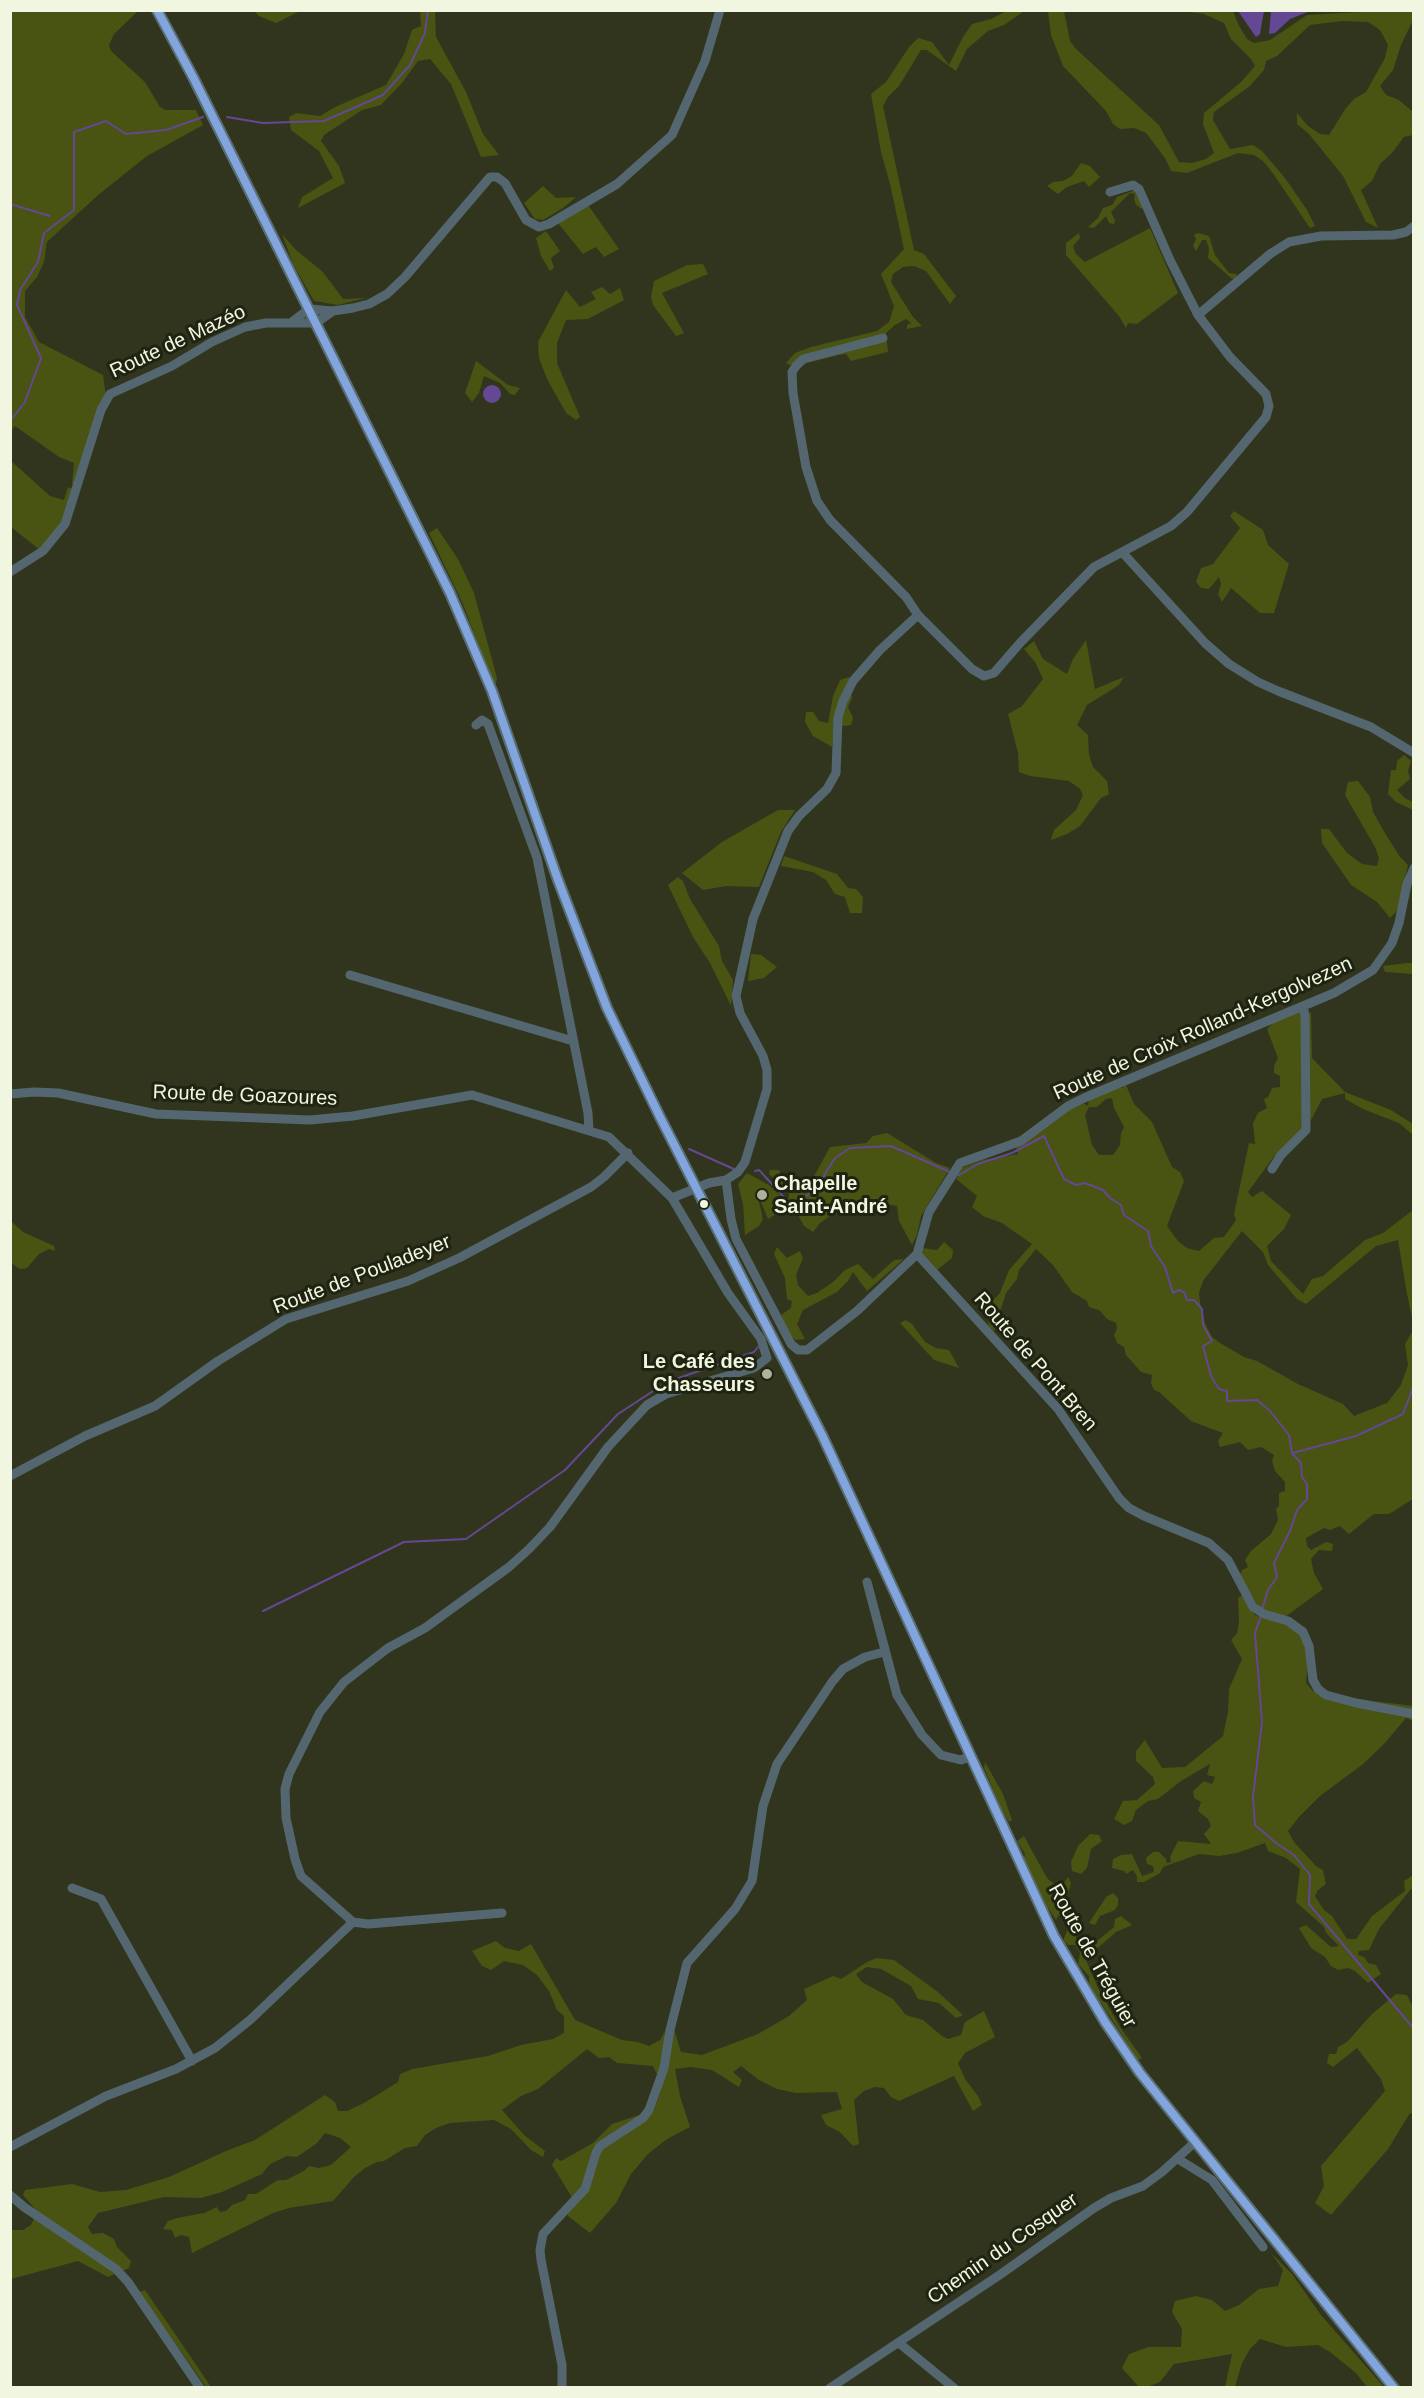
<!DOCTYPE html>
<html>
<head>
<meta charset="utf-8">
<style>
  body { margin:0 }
  #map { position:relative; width:1424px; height:2398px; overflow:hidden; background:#31351e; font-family:Arial,sans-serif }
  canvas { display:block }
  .frame { position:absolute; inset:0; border:12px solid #f0f6df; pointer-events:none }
</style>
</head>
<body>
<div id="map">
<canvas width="1424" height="2398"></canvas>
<div class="frame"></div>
</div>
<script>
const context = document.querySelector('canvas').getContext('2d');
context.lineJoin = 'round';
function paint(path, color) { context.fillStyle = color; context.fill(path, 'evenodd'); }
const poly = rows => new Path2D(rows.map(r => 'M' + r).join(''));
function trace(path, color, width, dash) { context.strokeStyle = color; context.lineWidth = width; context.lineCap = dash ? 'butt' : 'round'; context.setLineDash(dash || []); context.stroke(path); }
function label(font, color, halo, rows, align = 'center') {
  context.font = font + ' Arial,sans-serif'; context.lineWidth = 6; context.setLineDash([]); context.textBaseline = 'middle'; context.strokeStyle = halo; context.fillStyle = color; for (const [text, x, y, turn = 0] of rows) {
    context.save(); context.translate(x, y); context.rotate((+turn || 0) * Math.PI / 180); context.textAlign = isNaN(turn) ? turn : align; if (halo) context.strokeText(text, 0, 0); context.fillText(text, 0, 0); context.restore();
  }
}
const green = poly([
  [11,11,138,11,114,34,109,45,111,51,145,82,160,107,165,110,196,110,203,125,147,156,97,196,47,242,44,262,37,277,25,291,25,317,39,342,103,375,107,404,75,485,72,484,74,463,59,457,15,426,11,431],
  [254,11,300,11,276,23,259,16],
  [420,11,435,11,436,37,466,92,483,134,499,155,481,157,451,84,430,59,418,61,402,83,381,105,362,110,324,135,321,141,339,166,345,183,298,208,302,197,333,178,319,151,291,130,289,117,296,113,320,116,335,107,386,85,404,54,412,30,421,26],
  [1007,11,1024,11,1004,25,988,31,967,49,956,71,927,50,921,50,899,86,888,97,883,106,914,250,924,254,956,296,950,304,926,271,914,266,903,267,893,274,891,282,913,317,922,326,907,329,907,325,911,323,906,319,895,325,886,333,888,352,851,361,846,354,839,355,807,363,798,369,786,363,795,353,811,347,877,331,889,322,894,306,881,274,904,249,890,184,881,152,871,94,886,82,909,47,918,38,932,42,949,65,963,37,972,24,991,19],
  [1378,11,1414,11,1413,20,1401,45,1393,70,1380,86,1386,95,1399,100,1413,112,1413,135,1404,137,1392,153,1380,164,1372,181,1361,190,1378,228,1366,222,1343,176,1309,134,1297,124,1297,113,1308,126,1320,134,1329,135,1346,108,1354,99,1366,92,1385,58,1388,45,1380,30,1368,22,1342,21,1310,25,1277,56,1266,61,1264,70,1250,86,1214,112,1213,120,1230,149,1253,145,1262,151,1285,178,1307,210,1315,226,1310,228,1272,172,1263,161,1254,155,1238,153,1187,173,1171,171,1165,158,1146,133,1134,128,1120,129,1113,124,1106,111,1063,66,1051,35,1048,11,1064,11,1070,41,1075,48,1159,125,1179,162,1192,163,1206,159,1214,153,1203,124,1204,113,1241,82,1255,66,1251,59,1231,39,1224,23,1204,14,1183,11,1233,11,1238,24,1247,39,1254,43,1270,40,1307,15],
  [1081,163,1090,166,1100,177,1089,187,1084,181,1067,187,1058,194,1047,186,1053,182,1063,181,1072,176],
  [543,186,556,198,576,197,563,208,543,220,535,219,524,203],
  [1135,190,1143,206,1142,209,1136,205,1134,199,1135,194,1130,193,1111,212,1115,220,1114,224,1109,223,1106,216,1094,228,1088,227,1098,218,1103,208,1112,205,1117,197],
  [588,205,619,249,604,257,596,247,583,254,558,223],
  [1150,228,1178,293,1137,324,1128,323,1126,328,1119,316,1066,255,1066,243,1079,233,1080,238,1073,246,1076,254,1085,262],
  [546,231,560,251,551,258,554,268,550,271,541,256,536,238],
  [1198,233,1209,236,1215,255,1229,273,1237,274,1235,279,1231,278,1208,258,1209,248,1206,240,1202,240,1196,251,1193,246,1196,239,1194,235],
  [282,234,296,250,323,272,343,299,366,298,338,305,314,301,293,264],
  [703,264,708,274,662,293,684,333,676,336,653,305,651,297,654,281,687,265],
  [602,287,610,294,620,288,624,300,588,319,566,320,557,343,557,363,580,417,576,420,566,413,547,379,539,358,538,342,566,290,580,307,596,299,591,292],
  [476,361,508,385,520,388,515,395,510,394,500,383,484,376,479,393,472,402,465,393],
  [10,460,50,496,64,500,68,487,73,489,63,524,40,550,11,527],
  [1234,511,1263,530,1268,545,1289,564,1274,613,1260,613,1231,588,1222,602,1218,594,1221,584,1219,577,1209,589,1201,588,1196,582,1201,568,1213,564,1240,528,1230,516],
  [437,528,458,559,474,593,497,678,495,687,462,602,429,533],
  [1086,640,1095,689,1124,677,1119,685,1087,705,1077,725,1088,735,1089,755,1093,767,1107,781,1109,794,1101,798,1080,826,1067,834,1051,840,1054,830,1076,810,1083,795,1080,789,1069,781,1030,776,1019,772,1018,753,1008,714,1022,706,1043,679,1035,662,1024,649,1034,641,1043,659,1067,674,1073,659],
  [849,677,852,698,848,707,853,718,851,725,834,727,832,747,813,736,805,722,806,712,813,712,819,721,828,723,833,696,840,680],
  [1404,755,1411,761,1408,771,1410,779,1397,790,1405,798,1413,802,1413,810,1396,802,1388,794,1391,770,1396,770,1397,761],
  [1358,781,1370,797,1373,812,1385,833,1400,857,1408,865,1397,911,1390,918,1377,902,1351,885,1322,843,1321,829,1329,829,1347,853,1362,864,1377,866,1379,858,1375,847,1345,795,1348,782],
  [778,810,795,810,781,832,759,887,726,886,703,890,682,873,722,842],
  [784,856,837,874,848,888,856,889,863,897,862,913,850,913,845,897,835,894,826,880,813,872,781,866],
  [678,877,683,881,690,899,719,946,722,961,733,980,731,1006,710,963,693,937,668,885],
  [751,954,761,955,777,967,764,978,748,981],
  [1407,963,1413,963,1413,974,1385,972,1383,966],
  [1301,1010,1303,1018,1311,1012,1312,1058,1345,1092,1391,1110,1413,1124,1413,1135,1399,1123,1363,1109,1345,1099,1345,1093,1322,1099,1311,1120,1302,1117,1303,1128,1275,1155,1248,1192,1252,1197,1262,1191,1291,1215,1284,1229,1267,1246,1271,1261,1303,1294,1312,1279,1323,1276,1365,1240,1383,1233,1413,1210,1413,1322,1407,1294,1398,1240,1376,1246,1306,1304,1297,1299,1268,1265,1263,1252,1242,1231,1203,1281,1199,1293,1200,1302,1205,1323,1212,1337,1220,1343,1244,1357,1257,1361,1298,1384,1343,1404,1354,1416,1387,1403,1401,1385,1408,1365,1405,1344,1413,1330,1413,1499,1389,1514,1374,1514,1349,1534,1340,1526,1330,1530,1324,1528,1306,1538,1307,1546,1311,1550,1326,1542,1333,1544,1332,1551,1319,1550,1311,1559,1314,1573,1323,1589,1285,1617,1274,1615,1258,1606,1240,1575,1242,1570,1248,1567,1245,1560,1251,1551,1271,1534,1278,1520,1276,1509,1279,1506,1279,1493,1285,1491,1285,1482,1275,1471,1272,1461,1274,1455,1261,1447,1248,1450,1240,1442,1220,1447,1218,1441,1223,1433,1191,1421,1159,1392,1154,1390,1151,1383,1152,1375,1141,1372,1126,1355,1124,1347,1117,1343,1114,1335,1117,1329,1116,1323,1107,1319,1099,1310,1089,1307,1087,1301,1072,1292,1053,1265,1036,1249,1019,1270,1017,1279,1006,1293,998,1318,999,1325,994,1331,990,1328,988,1323,992,1316,988,1306,1000,1293,1009,1270,1032,1244,1002,1223,983,1216,972,1207,977,1196,956,1179,962,1168,983,1160,1018,1154,1016,1148,1066,1111,1083,1103,1088,1106,1089,1099,1117,1088,1122,1088,1126,1085,1134,1104,1152,1122,1172,1167,1180,1172,1184,1181,1167,1226,1178,1241,1187,1248,1199,1251,1214,1238,1224,1237,1236,1220,1234,1214,1249,1143,1255,1144,1253,1123,1258,1113,1267,1108,1264,1099,1268,1097,1272,1088,1280,1087,1280,1076,1274,1073,1274,1066,1278,1058,1267,1029,1275,1021],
  [1112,1098,1114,1108,1124,1127,1121,1133,1120,1145,1113,1155,1099,1155,1092,1145,1085,1115,1089,1107,1097,1107,1106,1099],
  [887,1133,936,1163,950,1168,921,1216,917,1235,912,1245,899,1221,897,1206,864,1200,848,1204,820,1223,813,1232,804,1226,797,1213,787,1213,787,1207,768,1219,761,1202,766,1199,762,1189,757,1190,757,1194,763,1219,759,1226,745,1235,743,1204,738,1184,747,1173,769,1185,788,1203,789,1193,769,1174,770,1170,779,1170,787,1188,795,1192,812,1180,830,1147,866,1143,873,1136],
  [11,1221,23,1232,54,1246,55,1251,49,1249,39,1254,27,1268,20,1269,14,1265,11,1262],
  [944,1242,953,1250,952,1258,937,1270,921,1255,922,1248,937,1250],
  [777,1247,787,1258,800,1251,803,1258,796,1275,798,1285,808,1296,817,1293,833,1282,845,1270,858,1264,873,1279,894,1260,904,1259,867,1291,853,1272,848,1281,837,1292,803,1310,797,1324,805,1339,795,1340,785,1329,781,1315,791,1308,792,1301,787,1299,785,1278,774,1254],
  [906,1320,912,1324,925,1342,936,1348,949,1350,959,1368,934,1360,900,1323],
  [1242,1595,1255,1615,1288,1624,1302,1635,1308,1660,1306,1683,1313,1691,1318,1694,1413,1706,1413,1721,1406,1718,1384,1744,1363,1764,1320,1796,1299,1817,1288,1831,1294,1842,1316,1866,1323,1870,1326,1884,1318,1890,1315,1896,1324,1910,1332,1916,1347,1939,1356,1939,1372,1916,1405,1891,1404,1881,1413,1875,1413,1888,1410,1890,1379,1929,1369,1950,1359,1951,1358,1955,1364,1957,1368,1963,1376,1965,1381,1974,1368,1983,1355,1971,1348,1968,1338,1970,1331,1966,1325,1957,1311,1948,1299,1928,1306,1925,1331,1947,1339,1946,1326,1933,1324,1927,1296,1902,1300,1869,1286,1858,1268,1851,1265,1843,1237,1853,1219,1856,1199,1854,1163,1867,1160,1873,1144,1882,1137,1882,1137,1876,1133,1870,1126,1874,1124,1871,1112,1868,1113,1859,1121,1855,1132,1854,1142,1876,1154,1872,1153,1866,1147,1864,1146,1858,1153,1852,1159,1852,1166,1859,1167,1863,1171,1862,1170,1857,1178,1841,1211,1844,1204,1834,1211,1826,1208,1819,1198,1811,1201,1802,1194,1798,1193,1791,1204,1781,1212,1784,1215,1777,1207,1775,1210,1764,1181,1781,1158,1799,1148,1801,1136,1810,1132,1821,1124,1825,1114,1819,1123,1801,1137,1800,1155,1784,1153,1777,1136,1761,1136,1751,1145,1740,1162,1768,1185,1767,1223,1736,1228,1712,1229,1689,1242,1659,1231,1640,1237,1633,1239,1621,1238,1598],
  [985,1762,1003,1794,1012,1820,1009,1822,1001,1808,984,1768],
  [1090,1834,1099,1835,1102,1841,1091,1849,1087,1868,1081,1874,1072,1871,1071,1862,1078,1846],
  [1024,1836,1047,1878,1060,1889,1068,1877,1071,1883,1064,1909,1098,1988,1120,2027,1142,2058,1138,2060,1092,1989,1089,1982,1089,1976,1078,1964,1080,1953,1075,1945,1068,1945,1064,1941,1064,1938,1068,1929,1064,1917,1058,1916,1056,1920,1046,1905,1024,1858,1025,1854,1017,1841],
  [1113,1893,1118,1898,1118,1905,1115,1910,1100,1916,1095,1925,1089,1923,1106,1897],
  [1121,1916,1132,1925,1116,1932,1093,1952,1091,1946,1114,1927,1115,1919],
  [496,1941,505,1948,519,1951,531,1944,575,2020,622,2040,638,2042,649,2046,660,2040,664,2033,674,2029,681,2052,702,2055,758,2034,789,2016,807,2000,804,1989,833,1976,841,1979,867,1962,877,1958,894,1960,938,1992,963,2015,956,2018,939,2003,918,1999,911,1986,881,1969,867,1967,856,1974,862,1982,893,1999,906,2015,923,2020,942,2036,948,2039,961,2035,965,2022,984,2011,995,2037,965,2053,958,2063,965,2079,978,2096,982,2105,973,2111,954,2076,899,2101,891,2097,884,2088,875,2087,864,2091,854,2100,859,2144,853,2146,840,2132,826,2125,821,2115,842,2109,837,2092,796,2093,777,2089,759,2080,741,2066,733,2072,742,2080,739,2087,712,2070,691,2067,675,2069,680,2096,690,2127,667,2139,648,2154,631,2174,616,2203,590,2233,568,2216,566,2207,573,2199,552,2165,556,2158,561,2161,593,2143,612,2124,654,2110,660,2093,658,2076,653,2066,617,2063,609,2057,599,2058,587,2049,538,2089,521,2096,502,2110,524,2135,545,2151,543,2157,531,2150,511,2129,494,2120,450,2123,436,2128,425,2135,417,2146,405,2148,384,2161,377,2162,365,2168,354,2177,333,2201,289,2208,273,2213,192,2253,189,2237,181,2235,175,2238,172,2230,163,2229,168,2221,177,2218,204,2213,217,2207,220,2212,226,2211,232,2205,245,2200,248,2194,256,2194,278,2180,286,2180,304,2171,309,2166,319,2168,331,2165,351,2147,340,2138,325,2133,317,2143,297,2157,287,2156,270,2164,262,2174,222,2192,201,2198,164,2197,98,2213,88,2227,92,2234,103,2233,114,2239,117,2247,131,2261,129,2268,108,2277,78,2261,11,2279,11,2230,23,2230,31,2225,37,2211,23,2195,25,2190,72,2184,100,2192,126,2190,169,2177,226,2151,255,2140,325,2095,335,2102,338,2111,347,2111,364,2103,398,2082,400,2074,412,2069,488,2056,521,2045,553,2039,564,2033,564,2016,557,2010,549,1991,537,1975,523,1965,504,1961,491,1970,482,1966,472,1951],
  [1396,1994,1407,1995,1413,2007,1413,2114,1410,2113,1388,2149,1331,2215,1315,2203,1324,2186,1321,2166,1385,2091,1381,2079,1357,2048,1333,2067,1327,2063,1329,2054,1336,2054,1338,2047,1347,2042,1372,2014],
  [1271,2253,1292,2274,1321,2315,1384,2387,1367,2387,1356,2373,1330,2352,1318,2345,1286,2347,1260,2339,1250,2349,1242,2363,1235,2387,1225,2387,1232,2354,1174,2364,1160,2382,1147,2387,1139,2387,1122,2368,1129,2354,1148,2347,1181,2347,1182,2329,1172,2312,1175,2301,1196,2296,1212,2300,1225,2311,1239,2305,1259,2289,1278,2286,1283,2270],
  [145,2290,201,2372,211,2387,206,2387,139,2292]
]);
const water = poly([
  [1238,11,1264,11,1260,34,1256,37],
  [1271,11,1271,10,1310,11,1290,19,1275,33,1269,34],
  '483 394a9 9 0 1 1 18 0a9 9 0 1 1-18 0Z'
]);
const stream = poly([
  [227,117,263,123,324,121,383,95,410,65,425,33,428,10],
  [10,204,50,216],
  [10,421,25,402,41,358,17,305,20,290,38,262,44,233,74,210,74,132,106,121,126,134,166,130,203,117],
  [689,1149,736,1170],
  [755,1171,759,1170,793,1207,817,1187,835,1158,850,1148,891,1146,950,1172],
  [955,1174,959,1175,978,1164,1012,1153,1044,1136,1064,1179,1076,1185,1085,1183,1103,1190,1110,1198,1121,1205,1124,1215,1148,1231,1151,1246,1165,1267,1173,1293,1179,1290,1184,1292,1187,1300,1194,1300,1202,1309,1203,1325,1212,1341,1203,1346,1211,1376,1219,1389,1227,1391,1227,1401,1257,1400,1270,1411,1289,1435,1292,1453,1301,1463,1302,1477,1307,1484,1307,1499,1297,1510,1290,1531,1274,1563,1277,1577,1268,1590,1262,1610],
  [1293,1453,1356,1436,1403,1414,1414,1385],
  [263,1611,404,1542,466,1539,565,1470,618,1414,667,1382,754,1352,758,1347],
  [1261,1616,1255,1633,1262,1722,1253,1797,1255,1825,1276,1843,1294,1855,1310,1875,1309,1904,1414,2029]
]);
const minor = poly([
  [1110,192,1133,185,1139,189,1170,260,1198,315],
  [293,321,309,309,333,311,353,308,369,304,387,294,405,277,490,177,497,177,505,183,526,220,539,227,549,224,617,184,672,135,705,61,720,10],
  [883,338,803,359,796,366,792,372,793,393,806,467,817,501,830,520,906,597,918,615],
  [1122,552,1205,643,1229,664,1258,682,1278,691,1371,727,1414,753],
  [10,572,43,551,65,524,101,410,110,394,172,366,212,342,245,327,266,323,316,323,333,311],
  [476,725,482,720,488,724,537,858,588,1113,589,1130],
  [350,975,573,1041],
  [10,1094,34,1092,58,1093,156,1114,310,1120,353,1116,472,1095,609,1137,672,1198,709,1183,726,1180,738,1172,745,1162,767,1089,767,1070,763,1056,740,1013,736,996,753,919,788,831,799,816,827,789,836,773,838,717,843,701,853,681,880,650,918,615,972,669,984,676,994,673,1020,643,1094,567,1171,526,1187,512,1266,417,1269,406,1266,394,1230,357,1198,315,1270,254,1289,242,1321,236,1393,235,1406,232,1414,226],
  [1272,1169,1281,1155,1306,1130,1305,1016,1303,1006],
  [726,1180,731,1219,736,1239,791,1344,798,1350,807,1350,857,1311,917,1254,929,1212,960,1163,1021,1141,1068,1106,1084,1098,1334,993,1373,970,1392,943,1399,923,1407,884,1414,868],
  [917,1254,1058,1409,1119,1498,1129,1508,1144,1516,1209,1543,1228,1560,1253,1607,1264,1614,1288,1621,1303,1632,1309,1646,1313,1680,1318,1689,1326,1695,1356,1703,1414,1714],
  [10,1476,85,1436,155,1406,218,1361,286,1319,408,1281,459,1258,591,1187,604,1177,628,1153],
  [867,1582,897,1695,922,1735,941,1755,961,1760,971,1756],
  [72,1888,101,1899,192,2061],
  [353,1922,368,1924,502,1913],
  [10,2147,106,2096,176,2069,215,2048,250,2020,353,1922,301,1876,295,1859,286,1818,285,1789,289,1774,320,1712,344,1682,357,1672,388,1648,425,1628,509,1567,529,1549,550,1527,608,1447,647,1405,666,1394,754,1368,767,1358,761,1339,728,1293,672,1198],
  [1178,2159,1212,2180,1263,2247],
  [10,2195,24,2207,116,2269,128,2282,200,2388],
  [899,2343,954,2388],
  [562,2388,562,2365,541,2260,540,2250,543,2234,585,2189,596,2153,600,2146,643,2118,649,2110,664,2068,670,2030,687,1963,735,1909,752,1881,763,1806,777,1764,832,1682,843,1669,865,1657,884,1652],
  [830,2388,1001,2274,1094,2208,1111,2198,1143,2186,1162,2172,1195,2142]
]);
const major = poly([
  [157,10,193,77,450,593,492,691,558,880,607,1008,660,1117,822,1435,1054,1936,1105,2022,1140,2073,1394,2388]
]);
const bus1 = poly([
  [157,10,193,77,450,593,492,691,558,880,607,1008,660,1117,822,1435,1054,1936,1105,2022,1140,2073,1394,2388]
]);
const markers = [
  [762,1195,6,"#adb29b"],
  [704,1204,5,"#f0f6df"],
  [767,1374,6,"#adb29b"]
];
const streetNames = [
  ["Route de Mazéo",178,342,-25],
  ["Route de Croix Rolland-Kergolvezen",1203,1029,-24],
  ["Route de Goazoures",245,1096,2],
  ["Route de Pouladeyer",362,1275,-21],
  ["Route de Pont Bren",1035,1362,49],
  ["Route de Tréguier",1092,1956,61],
  ["Chemin du Cosquer",1003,2249,-35]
];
const poiNames = [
  ["Chapelle",774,1184],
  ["Saint-André",774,1207],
  ["Le Café des",755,1362,"right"],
  ["Chasseurs",755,1385,"right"]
];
paint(green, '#495312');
paint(water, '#644893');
trace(stream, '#644893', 2);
trace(minor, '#546770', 9);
trace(major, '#596e74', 12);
trace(bus1, '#83a5dd', 8);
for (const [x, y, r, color] of markers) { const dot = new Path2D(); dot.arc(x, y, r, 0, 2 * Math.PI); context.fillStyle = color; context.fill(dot); trace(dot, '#1f2312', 2); }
label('20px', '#f0f6df', '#1f2312', streetNames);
label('bold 20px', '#f0f6df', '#1f2312', poiNames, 'left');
</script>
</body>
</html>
